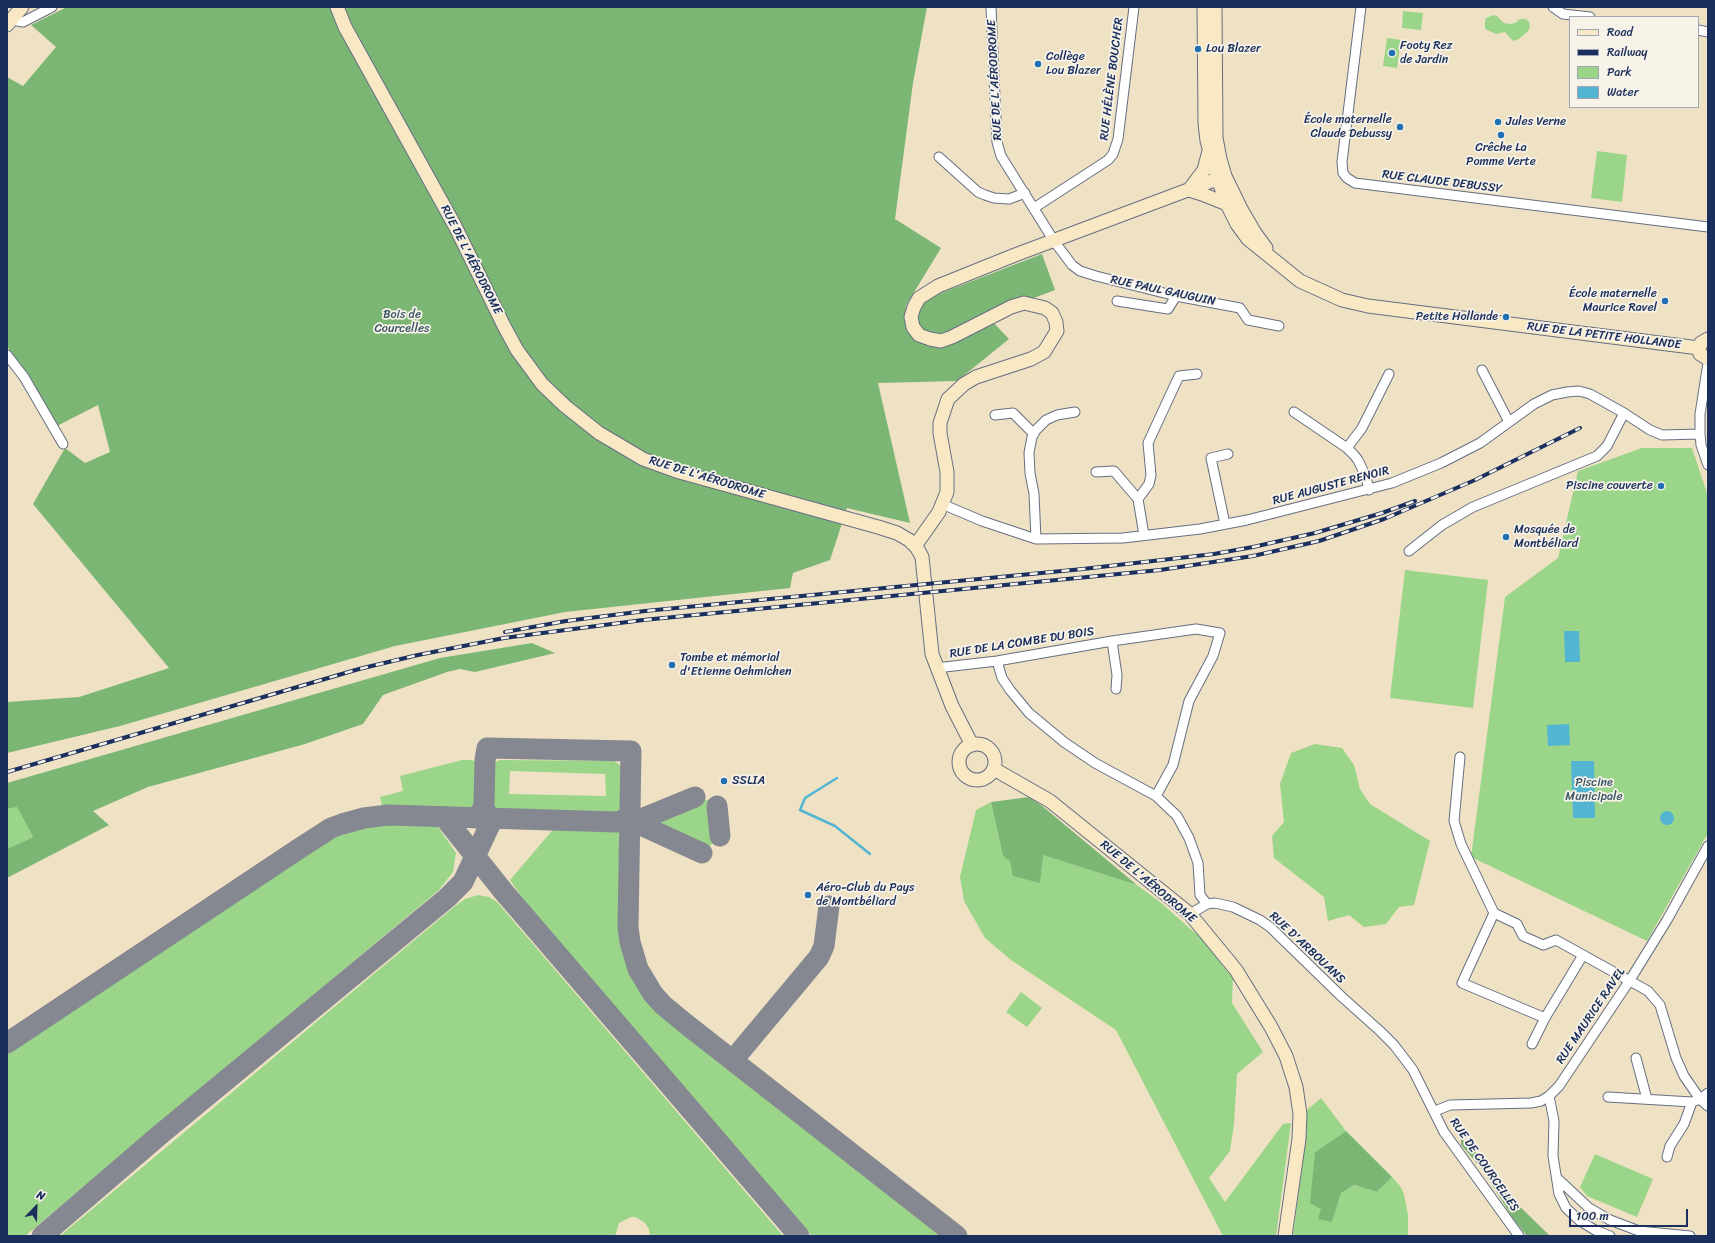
<!DOCTYPE html>
<html>
<head>
<meta charset="utf-8">
<style>
  body { margin:0 }
  #map { position:relative; width:1715px; height:1243px; overflow:hidden; background:#efe2c4; font-family:Sriracha,sans-serif }
  canvas { display:block }
  .frame { position:absolute; inset:0; border:8px solid #1b2f5e; pointer-events:none }
  .legend { position:absolute; left:1569px; top:16px; width:130px; height:92px; box-sizing:border-box; background:#f7f3e8; border:1px solid #9fa5b1; margin:0; padding:5px 7px; list-style:none; font-size:12px; color:#1b2f5e }
  .legend li { display:flex; align-items:center; gap:8px; height:20px }
  .legend b { width:20px; border:1px solid #9fa5b1 }
  .north { position:absolute; left:16px; top:1187px; width:40px; height:40px; -webkit-text-stroke:3px #f7f3e8; paint-order:stroke; rotate:23deg; font-size:11px; font-weight:700; line-height:16px; text-align:center; color:#1b2f5e }
  .north::after { content:''; display:block; margin:auto; width:14px; height:18px; background:#1b2f5e; clip-path:polygon(50% 0,100% 100%,50% 72%,0 100%) }
  .scale { position:absolute; left:1569px; top:1209px; width:119px; height:18px; box-sizing:border-box; border:2px solid #1b2f5e; border-top:0; padding-left:5px; font-size:12px; line-height:14px; white-space:nowrap; color:#1b2f5e; -webkit-text-stroke:3px #f7f3e8; paint-order:stroke }
</style>
</head>
<body>
<div id="map">
<canvas width="1715" height="1243"></canvas>
<div class="frame"></div>
<ul class="legend">
<li><b style="height:5px;background:#f8e8c3"></b>Road</li>
<li><b style="height:5px;background:#1b2f5e"></b>Railway</li>
<li><b style="height:11px;background:#9bd589"></b>Park</li>
<li><b style="height:11px;background:#53b5d2"></b>Water</li>
</ul>
<div class="north">N</div>
<div class="scale">100 m</div>
</div>
<script>
const context = document.querySelector('canvas').getContext('2d');
context.lineJoin = 'round';
function paint(path, color) { context.fillStyle = color; context.fill(path, 'evenodd'); }
const poly = rows => new Path2D(rows.map(r => 'M' + r).join(''));
function trace(path, color, width, dash) { context.strokeStyle = color; context.lineWidth = width; context.lineCap = dash ? 'butt' : 'round'; context.setLineDash(dash || []); context.stroke(path); }
function label(font, color, halo, rows, align = 'center') {
  context.font = font + ' Sriracha,sans-serif'; context.lineWidth = 3.5; context.setLineDash([]); context.textBaseline = 'middle'; context.strokeStyle = halo; context.fillStyle = color; for (const [text, x, y, turn = 0] of rows) {
    context.save(); context.translate(x, y); context.rotate((+turn || 0) * Math.PI / 180); context.textAlign = isNaN(turn) ? turn : align; if (halo) context.strokeText(text, 0, 0); context.fillText(text, 0, 0); context.restore();
  }
}
const green = poly([
  [1403,11,1423,13,1421,30,1402,28],
  [1493,15,1497,16,1504,23,1510,24,1515,23,1520,19,1526,19,1529,22,1530,27,1528,31,1519,39,1513,41,1505,32,1496,34,1485,29,1485,22,1486,18],
  [1387,38,1401,40,1397,68,1383,66],
  [1597,151,1627,155,1622,202,1591,198],
  [1642,448,1692,448,1708,496,1708,833,1647,941,1471,857,1505,597,1558,558,1578,471],
  [1405,570,1488,580,1473,708,1390,698],
  [1315,744,1342,748,1354,765,1360,789,1370,804,1430,841,1414,905,1399,907,1386,924,1364,927,1349,915,1328,921,1324,897,1274,858,1272,836,1284,822,1280,784,1291,753],
  [462,760,471,760,475,761,478,765,478,803,473,812,390,811,382,805,380,797,403,791,400,776],
  [500,760,614,761,624,768,625,773,624,808,615,816,496,812,490,805,490,770,495,762],
  [510,771,605,774,606,796,509,794],
  [695,800,708,800,713,803,717,836,716,841,711,845,704,847,648,820],
  [991,802,1003,856,1043,855,1137,885,1160,902,1203,940,1233,979,1232,1003,1263,1052,1237,1074,1234,1124,1230,1151,1209,1178,1225,1202,1283,1124,1291,1123,1276,1236,1223,1236,1116,1030,1011,960,985,938,964,901,960,877,976,810],
  [17,807,33,837,7,849,7,809],
  [383,822,436,824,456,853,453,872,439,890,25,1236,7,1236,7,1052,322,843,337,833,357,826],
  [556,826,608,827,616,829,622,833,623,839,622,932,624,949,636,981,656,1007,948,1236,812,1236,537,919,510,880],
  [478,895,489,897,497,902,783,1236,650,1236,649,1229,644,1222,635,1217,631,1217,619,1223,615,1236,60,1236,454,907,465,899],
  [1021,992,1042,1008,1027,1027,1006,1012],
  [1321,1098,1346,1131,1315,1152,1321,1209,1332,1221,1341,1193,1354,1185,1377,1192,1392,1177,1400,1186,1404,1194,1408,1215,1408,1236,1293,1236,1306,1136,1307,1110],
  [1595,1154,1653,1179,1637,1217,1587,1196,1580,1187]
]);
const forest = poly([
  [67,7,927,7,913,83,895,219,941,248,905,307,1042,254,1055,290,987,316,1009,339,957,381,878,383,910,523,847,508,830,560,793,573,790,588,565,612,395,646,120,726,7,753,7,702,79,697,169,668,33,504,65,448,85,463,110,452,98,405,57,426,7,346,7,77,23,86,56,47,31,25],
  [532,643,555,653,475,672,460,669,447,672,383,695,363,724,305,744,148,787,93,811,109,825,7,878,7,849,33,837,17,807,7,809,7,783,440,658],
  [1029,797,1041,805,1137,885,1043,855,1040,883,1013,876,1010,861,1003,856,991,802],
  [1346,1131,1392,1177,1377,1192,1354,1185,1341,1193,1332,1222,1318,1219,1321,1209,1310,1203,1315,1152],
  [1461,1138,1486,1162,1502,1182,1499,1186,1550,1236,1527,1236,1514,1220,1482,1169,1461,1145]
]);
const water = poly([
  [1564,631,1579,631,1580,662,1565,662],
  [1569,724,1570,745,1548,746,1547,725],
  [1571,761,1594,761,1595,818,1573,818],
  '1660 818a7 7 0 1 1 14 0a7 7 0 1 1-14 0Z'
]);
const stream = poly([
  [837,778,805,798,800,810,835,826,870,854]
]);
const taxiway = poly([
  [717,806,720,836],
  [444,817,503,891,799,1236],
  [475,818,480,815,484,805,485,760,487,748,631,751,628,927,630,942,638,969,653,994,663,1005,686,1024,957,1236],
  [629,822,634,822,702,853],
  [634,822,695,797],
  [7,1043,300,848,331,828,342,824,364,818,388,815,617,822,624,820,630,813],
  [733,1060,819,957,824,946,829,906],
  [42,1236,162,1133,447,898,463,882,493,818,488,815,485,810]
]);
const street = poly([
  [991,7,997,142,1001,156,1054,241,1072,265,1080,271,1096,276,1176,296,1240,308,1248,320,1279,326],
  [1361,7,1342,162,1343,173,1347,178,1355,183,1708,227],
  [1553,7,1563,14,1590,17],
  [12,20,23,22,52,7],
  [1698,30,1708,32],
  [939,157,978,192,985,195,994,198,1009,199,1025,193],
  [1034,208,1108,160,1113,154,1118,139,1134,7],
  [1117,301,1168,309,1176,296],
  [7,355,24,377,63,444],
  [1708,363,1700,414,1700,434,1701,445,1708,465],
  [1482,370,1509,422],
  [1294,412,1347,448,1354,455,1358,460,1366,477,1369,490],
  [995,415,1013,413,1034,434],
  [1347,448,1362,428,1389,374],
  [1096,472,1114,471,1138,499],
  [942,504,982,521,1036,539,1123,538,1200,529,1247,520,1392,483,1441,463,1480,443,1534,404,1552,395,1567,392,1579,391,1590,394,1624,413,1650,430,1662,435,1700,434],
  [1225,524,1211,458,1228,454],
  [1144,535,1138,499,1149,484,1151,475,1148,443,1179,376,1197,374],
  [1036,539,1034,494,1030,473,1029,453,1032,437,1036,430,1046,420,1057,415,1075,412],
  [1409,551,1442,525,1473,507,1597,456,1607,446,1624,413],
  [1112,641,1117,675,1116,689],
  [997,661,1002,678,1010,690,1029,713,1064,742,1095,763,1156,796,1177,816,1189,838,1198,863,1200,895,1207,904],
  [936,668,997,661,1112,641,1196,629,1220,633,1213,656,1189,701,1173,765,1156,796],
  [1460,757,1454,821,1461,844,1494,913,1517,924,1523,936,1543,945,1556,940,1648,991,1660,1005,1676,1058,1684,1076,1700,1099,1708,1106],
  [1494,913,1462,983,1545,1018,1583,955],
  [1190,914,1207,904,1215,903,1233,907,1260,920,1270,927,1342,997,1380,1031,1394,1045,1413,1070,1444,1132,1519,1236],
  [1532,1044,1545,1018],
  [1636,1058,1647,1099],
  [1549,1096,1554,1121,1553,1156,1559,1194,1566,1208,1580,1221,1595,1230,1610,1236],
  [1608,1097,1692,1102],
  [1435,1111,1450,1105,1531,1103,1541,1101,1549,1096,1559,1086,1630,980,1667,920,1708,846],
  [1667,1157,1670,1146,1684,1124,1692,1102,1700,1099,1708,1093],
  [1557,1178,1589,1208,1610,1220,1639,1231,1690,1236]
]);
const secondary = poly([
  [337,7,345,27,455,226,504,326,517,350,542,384,565,406,599,433,643,459,676,471,878,527,897,533,909,540,917,548,922,557,932,654,952,706,972,745],
  [1204,7,1205,123,1207,141,1218,179,1227,204,1237,224,1248,239,1300,281,1342,300,1368,306,1699,348],
  [1215,7,1216,138,1220,159,1225,176,1241,209,1255,233,1266,248],
  [7,25,22,7],
  [1209,151,1204,170,1189,190,1202,194,1227,204],
  [1708,339,1701,343,1699,348,1700,354,1708,359],
  [915,546,939,512,947,492,947,472,940,433,940,423,948,399,964,384,976,377,1031,359,1044,352,1057,331,1056,322,1052,313,1045,308,1024,303,1011,307,952,337,941,341,930,339,919,335,913,327,911,317,914,307,919,298,938,286,1015,255,1225,176],
  '959 762a18 18 0 1 1 36 0a18 18 0 1 1-36 0Z',
  [994,769,1050,801,1190,914,1236,970,1271,1027,1286,1056,1296,1087,1300,1114,1299,1139,1285,1236]
]);
const rail = poly([
  [505,632,566,621,645,611,1083,569,1214,554,1253,547,1315,533,1382,513,1415,501],
  [7,772,359,669,418,655,504,638,643,620,1160,570,1253,556,1319,541,1384,519,1475,480,1580,428]
]);
const markers = [
  [1198,49,4,"#1f6fb2"],
  [1392,53,4,"#1f6fb2"],
  [1038,64,4,"#1f6fb2"],
  [1498,122,4,"#1f6fb2"],
  [1400,127,4,"#1f6fb2"],
  [1501,135,4,"#1f6fb2"],
  [1665,301,4,"#1f6fb2"],
  [1506,317,4,"#1f6fb2"],
  [1661,486,4,"#1f6fb2"],
  [1506,537,4,"#1f6fb2"],
  [672,665,4,"#1f6fb2"],
  [724,781,4,"#1f6fb2"],
  [808,895,4,"#1f6fb2"]
];
const poiNames = [
  ["Footy Rez",1400,46],
  ["de Jardin",1400,60],
  ["Lou Blazer",1206,49],
  ["Collège",1046,57],
  ["Lou Blazer",1046,71],
  ["École maternelle",1392,120,"right"],
  ["Claude Debussy",1392,134,"right"],
  ["Jules Verne",1506,122],
  ["Crêche La",1501,148,"center"],
  ["Pomme Verte",1501,162,"center"],
  ["École maternelle",1657,294,"right"],
  ["Maurice Ravel",1657,308,"right"],
  ["Petite Hollande",1498,317,"right"],
  ["Piscine couverte",1653,486,"right"],
  ["Mosquée de",1514,530],
  ["Montbéliard",1514,544],
  ["Tombe et mémorial",680,658],
  ["d'Etienne Oehmichen",680,672],
  ["SSLIA",732,781],
  ["Aéro-Club du Pays",816,888],
  ["de Montbéliard",816,902]
];
const streetNames = [
  ["RUE HÉLÈNE BOUCHER",1112,79,-83],
  ["RUE DE L'AÉRODROME",995,80,-93],
  ["RUE CLAUDE DEBUSSY",1442,182,7],
  ["RUE DE L'AÉRODROME",471,260,63],
  ["RUE PAUL GAUGUIN",1163,291,12],
  ["RUE DE LA PETITE HOLLANDE",1604,336,7],
  ["RUE DE L'AÉRODROME",707,478,17],
  ["RUE AUGUSTE RENOIR",1331,486,-15],
  ["RUE DE LA COMBE DU BOIS",1022,643,-9],
  ["RUE DE L'AÉRODROME",1148,882,40],
  ["RUE D'ARBOUANS",1307,948,43],
  ["RUE MAURICE RAVEL",1591,1016,-56],
  ["RUE DE COURCELLES",1484,1165,55]
];
const parkNames = [
  ["Bois de",402,315],
  ["Courcelles",402,329],
  ["Piscine",1594,783],
  ["Municipale",1594,797]
];
paint(green, '#9bd589');
paint(forest, '#7cb675');
paint(water, '#53b5d2');
trace(stream, '#53b5d2', 2.5);
trace(taxiway, '#858891', 21);
trace(street, '#656e82', 11);
trace(secondary, '#656e82', 15);
trace(street, '#fff', 9);
trace(secondary, '#f8e8c3', 13);
trace(rail, '#1b2f5e', 4);
trace(rail, '#f7f3e8', 2.5, [8]);
for (const [x, y, r, color] of markers) { const dot = new Path2D(); dot.arc(x, y, r, 0, 2 * Math.PI); context.fillStyle = color; context.fill(dot); trace(dot, '#f7f3e8', 1.5); }
label('12px', '#1b2f5e', '#f7f3e8', poiNames, 'left');
label('12px', '#1b2f5e', '#f7f3e8', streetNames);
label('12px', '#3b5869', '#f7f3e8', parkNames);
</script>
</body>
</html>
